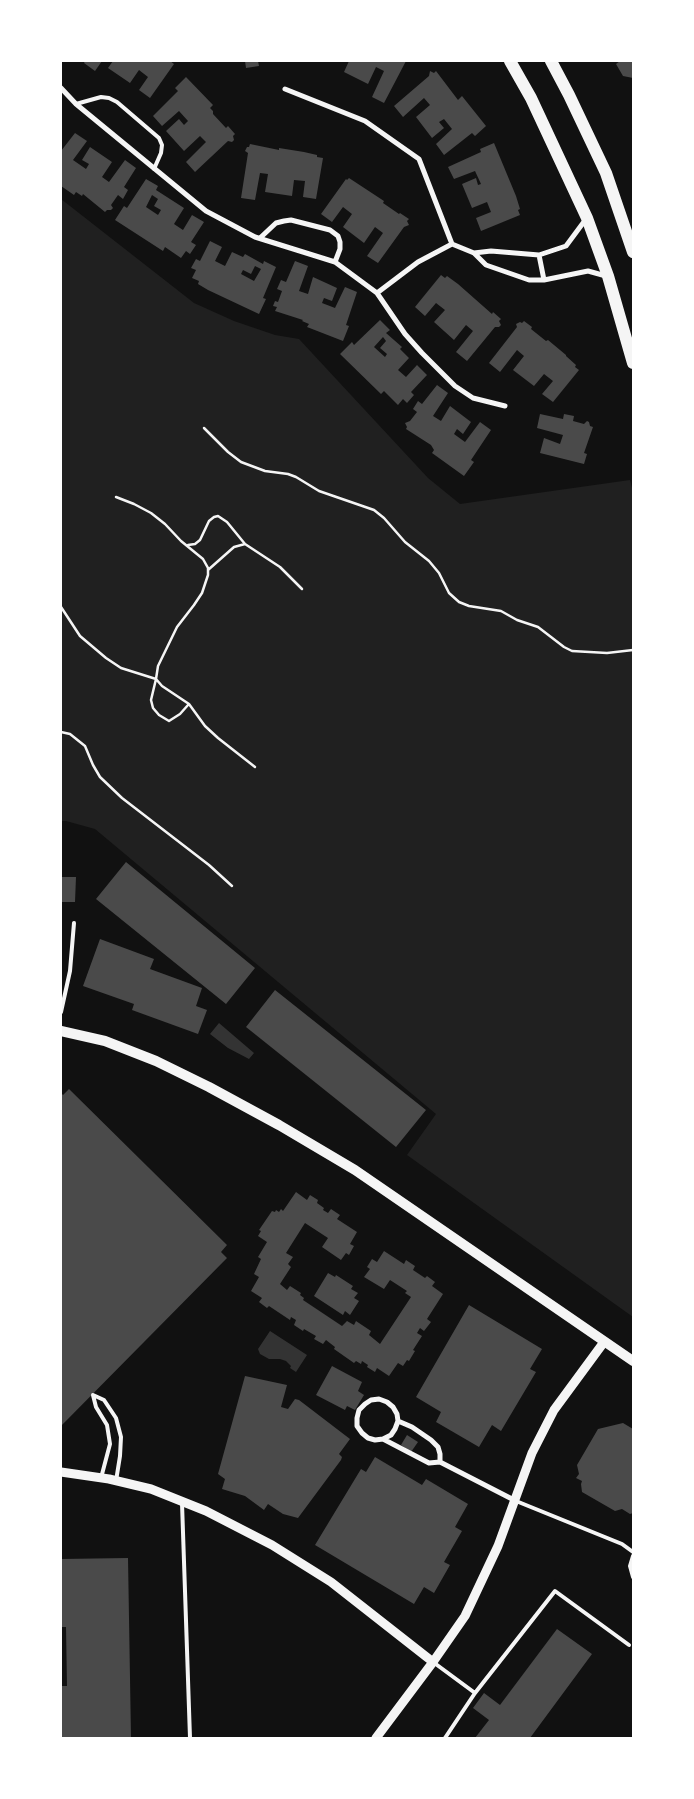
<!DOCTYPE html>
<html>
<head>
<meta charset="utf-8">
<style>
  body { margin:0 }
  #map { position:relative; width:694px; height:1799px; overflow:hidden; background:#111; font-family:"DM Sans",sans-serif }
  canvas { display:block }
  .frame { position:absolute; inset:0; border:62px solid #fff; pointer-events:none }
</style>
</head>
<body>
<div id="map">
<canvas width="694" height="1799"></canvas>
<div class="frame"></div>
</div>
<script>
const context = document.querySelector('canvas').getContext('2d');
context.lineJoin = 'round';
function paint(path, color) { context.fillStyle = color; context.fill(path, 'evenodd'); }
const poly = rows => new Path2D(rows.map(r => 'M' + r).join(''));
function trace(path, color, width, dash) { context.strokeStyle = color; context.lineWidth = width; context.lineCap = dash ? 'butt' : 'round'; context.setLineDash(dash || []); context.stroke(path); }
const green = poly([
  [61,199,194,303,234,321,275,335,299,339,428,478,460,504,630,480,633,492,633,1317,407,1155,436,1114,95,829,66,821,61,821]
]);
const water = poly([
  [219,1023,254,1053,249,1059,228,1048,210,1034],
  [270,1331,307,1355,296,1372,290,1368,291,1366,286,1361,280,1359,269,1359,260,1354,258,1349]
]);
const building = poly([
  [85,61,102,61,95,71,84,63],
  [113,61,170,61,174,64,150,98,139,90,148,77,139,70,130,83,108,68],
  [245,61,258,61,259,66,246,68],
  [349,61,406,61,384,103,372,97,384,71,376,67,368,84,344,72],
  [620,61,633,61,633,78,623,76,616,64],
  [430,71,434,73,436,71,458,100,462,96,486,126,475,136,472,133,444,155,436,144,452,129,444,119,439,122,444,128,432,138,416,117,430,105,424,98,403,117,394,106,429,76],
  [186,77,213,105,210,108,213,111,213,114,226,128,228,126,235,134,233,136,234,140,232,142,228,141,195,172,186,162,206,142,200,136,184,151,166,131,179,119,184,125,188,121,179,111,162,126,153,116,178,91,175,88],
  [75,133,87,141,73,160,86,169,89,164,82,160,90,147,112,162,102,177,109,182,125,160,136,168,124,187,128,190,123,199,118,195,111,205,113,208,111,210,107,210,105,212,83,194,82,196,76,192,74,195,61,186,61,151],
  [494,143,516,196,520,209,518,210,520,215,481,231,476,218,491,212,487,202,472,208,462,184,476,178,478,185,481,184,475,171,454,179,448,167,481,152,480,149],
  [250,144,279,150,279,148,304,152,317,155,317,157,323,158,316,199,303,197,305,181,294,180,292,196,265,192,268,174,260,173,255,200,241,198,248,153,245,151,247,147,249,147],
  [349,178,384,201,383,203,399,214,400,213,409,219,407,221,409,225,404,227,378,263,367,256,383,233,375,227,364,243,343,227,352,214,343,207,332,222,321,214,346,179,347,180],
  [146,179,158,186,156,190,184,208,174,224,183,230,192,215,204,222,191,242,196,245,190,254,186,251,181,258,165,247,163,251,115,220,124,206,127,208],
  [152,195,158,199,154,206,161,210,158,215,146,207],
  [210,241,222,247,215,261,225,266,232,252,243,257,245,254,263,264,264,261,276,267,263,298,266,299,259,314,208,290,198,284,199,281,192,278,196,270,191,268,196,259,200,261],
  [255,266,261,269,254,281,241,274,243,270,251,274],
  [295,261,308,266,299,291,308,294,313,277,337,288,332,301,324,298,322,303,335,308,345,287,357,292,346,325,349,326,343,341,307,327,309,324,302,321,303,320,275,311,277,307,273,306,275,301,278,302,282,291,277,289,281,280,286,282],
  [441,275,445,278,447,276,458,284,492,314,493,312,501,319,499,321,501,325,499,327,495,327,467,361,456,352,473,331,466,325,454,340,434,322,445,310,436,303,425,316,415,307],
  [380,320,390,330,386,333,402,347,400,349,409,358,398,370,406,377,417,365,427,375,411,392,414,395,407,403,403,399,398,405,384,391,381,394,340,354,352,342,354,345],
  [383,337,386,341,380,348,387,354,385,357,374,347],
  [524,321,532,327,531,329,546,341,548,340,566,355,566,356,576,365,575,367,579,370,553,402,542,394,553,381,544,374,534,386,513,370,524,356,517,350,500,372,489,363,517,327,516,324,520,322,522,323],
  [437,385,448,393,433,416,441,421,450,406,471,422,463,434,457,429,454,434,465,442,480,422,491,430,471,460,474,462,464,476,432,453,434,450,431,445,406,429,407,427,405,423,410,421,417,412,413,409,418,401,422,404],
  [540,414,563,419,564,414,574,416,573,421,584,424,587,421,589,422,590,426,593,427,584,453,587,454,584,464,540,453,544,438,560,444,563,435,537,428],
  [126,862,255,968,226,1004,96,899],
  [61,877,76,877,75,902,61,902],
  [100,939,154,959,150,969,202,988,196,1006,207,1010,198,1034,132,1010,134,1004,83,986],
  [275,990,426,1110,396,1147,246,1027],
  [69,1089,227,1245,221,1252,227,1258,61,1426,61,1093,63,1095],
  [296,1192,307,1200,310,1195,318,1200,317,1203,324,1208,323,1210,328,1213,331,1209,340,1215,337,1219,357,1232,350,1244,354,1246,349,1255,346,1253,341,1260,322,1247,328,1238,305,1223,286,1253,293,1257,288,1264,291,1267,280,1284,287,1290,290,1286,301,1293,300,1295,304,1298,303,1300,342,1326,347,1321,354,1325,356,1321,371,1331,369,1335,380,1344,411,1297,405,1293,407,1291,390,1280,384,1289,364,1277,370,1269,367,1267,372,1259,377,1262,384,1251,404,1264,406,1260,415,1266,413,1270,425,1278,427,1276,435,1282,432,1286,443,1294,427,1319,431,1322,424,1331,420,1328,417,1333,422,1336,413,1350,415,1351,409,1361,407,1360,403,1366,398,1363,389,1376,377,1368,375,1372,367,1367,368,1365,362,1361,361,1364,356,1361,354,1363,334,1349,335,1347,326,1340,323,1344,314,1339,316,1336,304,1329,303,1331,294,1325,296,1320,291,1317,290,1320,269,1306,267,1308,259,1302,262,1298,251,1291,259,1277,254,1274,261,1259,258,1257,267,1242,258,1236,261,1231,259,1230,272,1211,275,1212,276,1210,279,1212,281,1209,283,1211],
  [328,1273,335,1277,336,1275,353,1286,351,1289,358,1293,354,1298,359,1301,350,1315,345,1311,343,1315,314,1296],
  [469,1305,542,1349,530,1369,536,1372,501,1431,492,1425,479,1447,436,1422,441,1412,416,1397],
  [332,1366,362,1382,358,1391,364,1395,355,1410,347,1406,345,1410,316,1395],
  [245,1376,287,1385,281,1407,288,1409,295,1399,299,1400,350,1439,339,1454,342,1457,341,1460,298,1518,283,1514,268,1504,264,1510,245,1496,222,1489,225,1479,218,1474],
  [623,1423,633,1429,633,1513,630,1514,622,1509,615,1511,582,1492,581,1484,582,1481,576,1478,579,1474,577,1465,598,1429],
  [407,1435,418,1442,411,1452,401,1445],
  [375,1457,422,1485,426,1479,468,1504,455,1527,462,1531,444,1562,450,1565,434,1593,424,1587,414,1604,315,1545,361,1469,366,1472],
  [128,1558,131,1738,61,1738,61,1686,67,1686,66,1627,61,1627,61,1559],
  [557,1629,592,1654,530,1738,475,1738,489,1720,473,1708,484,1693,500,1705]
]);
const path = poly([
  [204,428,228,452,241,462,265,471,288,474,296,477,319,491,374,510,384,518,405,542,429,561,439,573,449,593,459,602,469,606,501,611,517,620,538,627,564,647,572,651,607,653,633,650],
  [188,545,195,544,200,540,209,521,214,517,218,516,227,522,245,544,280,567,302,589],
  [208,570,234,547,245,544],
  [61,607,80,636,106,658,121,668,156,679,158,666,177,627,194,605,202,593,208,575,208,568,203,559,181,541,165,524,151,513,134,504,116,497],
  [156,679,162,686,189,704,205,726,218,738,255,767],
  [156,679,151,700,153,708,159,715,169,721,180,714,188,705],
  [61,732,70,734,85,746,93,765,100,777,122,798,209,865,232,886]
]);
const service = poly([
  [76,104,101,97,109,98,117,102,159,138,162,145,161,153,154,169],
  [61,1012,70,971,74,923],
  [101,1478,110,1444,107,1425,96,1407,93,1395,104,1400,116,1418,121,1437,120,1456,116,1481],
  [516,1501,622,1544,633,1552],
  [182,1503,190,1738],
  [633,1556,630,1566,633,1577],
  [433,1662,475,1693],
  [445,1738,475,1693,555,1591,629,1645]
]);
const minor = poly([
  [61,88,76,104,206,211,255,237,335,262,377,293,405,334,422,353,455,386,473,398,505,406],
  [285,89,365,121,419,159,452,244],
  [260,238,276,223,284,221,291,220,330,230,338,236,340,242,340,249,335,262],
  [474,253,491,251,539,255,566,246,586,219],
  [539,255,544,280],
  [377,293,418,262,452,244,474,253,486,265,529,280,544,280,588,271,606,276],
  [398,1421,412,1427,431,1440,438,1447,440,1454,440,1462],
  [383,1439,391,1435,395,1429,398,1421,397,1414,393,1407,387,1402,379,1399,371,1400,365,1404,359,1410,357,1418,357,1426,362,1433,368,1438,375,1440,383,1439,429,1463,440,1462,514,1500]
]);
const tertiary = poly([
  [61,1472,109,1479,151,1489,206,1511,272,1545,331,1582,433,1662],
  [376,1738,433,1662,465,1616,498,1546,532,1453,554,1410,604,1342]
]);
const secondary = poly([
  [61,1031,105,1041,156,1061,209,1087,279,1125,355,1170,633,1361]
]);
const primary = poly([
  [510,61,531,98,587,218,608,276,633,363],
  [551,61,569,95,606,173,633,252]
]);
paint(green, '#202020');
paint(water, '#333');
paint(building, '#4a4a4a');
trace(path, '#f5f5f5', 2.5);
trace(service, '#f5f5f5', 4);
trace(minor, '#f5f5f5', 5);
trace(tertiary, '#f5f5f5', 9);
trace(secondary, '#f5f5f5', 10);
trace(primary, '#f5f5f5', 12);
</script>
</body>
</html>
